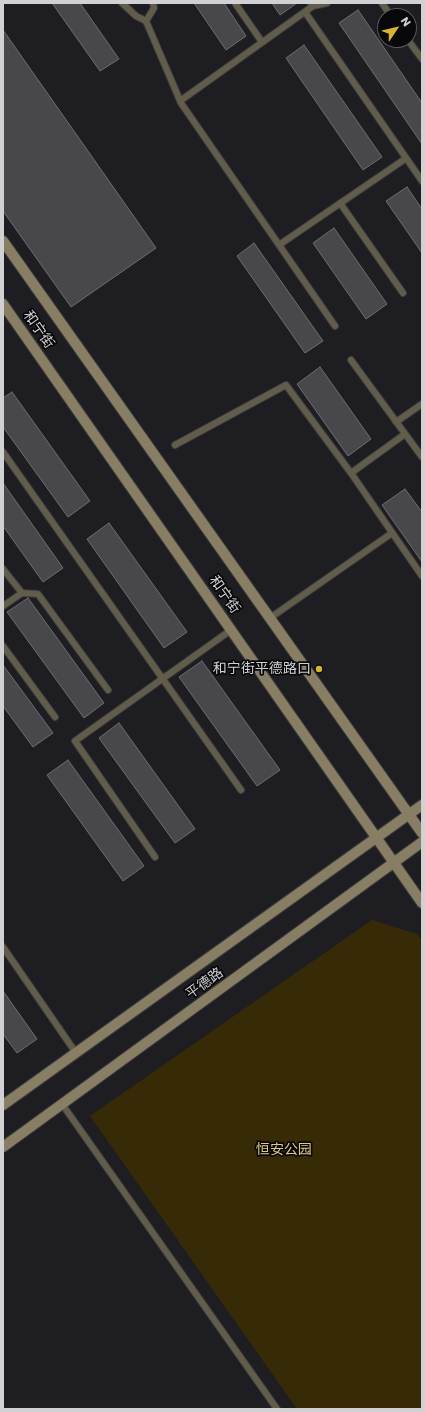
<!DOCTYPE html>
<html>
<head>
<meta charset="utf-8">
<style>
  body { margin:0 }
  #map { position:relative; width:425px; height:1412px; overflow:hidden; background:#1e1e22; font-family:Poppins,sans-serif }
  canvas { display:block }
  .frame { position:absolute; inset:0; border:4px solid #d1d1d4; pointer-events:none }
  .north { position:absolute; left:377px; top:8px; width:40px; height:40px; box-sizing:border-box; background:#08080a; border:1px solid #58585b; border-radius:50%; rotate:55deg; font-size:11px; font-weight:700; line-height:16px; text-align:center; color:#d1d1d4 }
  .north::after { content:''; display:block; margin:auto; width:14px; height:18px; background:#dab333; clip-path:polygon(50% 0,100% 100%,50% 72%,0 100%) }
</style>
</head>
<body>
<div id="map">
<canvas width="425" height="1412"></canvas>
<div class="frame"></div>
<div class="north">N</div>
</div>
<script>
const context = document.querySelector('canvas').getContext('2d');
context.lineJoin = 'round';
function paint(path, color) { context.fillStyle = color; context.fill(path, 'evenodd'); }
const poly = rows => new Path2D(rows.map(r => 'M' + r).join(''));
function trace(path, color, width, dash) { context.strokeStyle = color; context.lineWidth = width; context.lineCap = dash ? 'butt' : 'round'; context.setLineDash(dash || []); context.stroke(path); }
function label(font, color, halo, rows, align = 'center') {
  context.font = font + ' Poppins,"Noto Sans SC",sans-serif'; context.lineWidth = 3.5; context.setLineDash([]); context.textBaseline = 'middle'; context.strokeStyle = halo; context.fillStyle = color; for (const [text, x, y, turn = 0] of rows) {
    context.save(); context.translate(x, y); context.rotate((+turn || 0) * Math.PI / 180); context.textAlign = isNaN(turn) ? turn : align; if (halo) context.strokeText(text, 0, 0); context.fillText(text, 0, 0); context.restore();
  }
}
const green = poly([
  [372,920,417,934,422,941,422,1409,297,1409,90,1116]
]);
const building = poly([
  [52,3,80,3,119,59,100,71,52,3],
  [194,3,224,3,246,36,226,50,194,3],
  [272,3,297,3,280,15,272,3],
  [358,10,422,103,422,144,339,23,358,10],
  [3,30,156,248,71,307,3,211,3,30],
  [304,45,382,157,363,170,286,58,304,45],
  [407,187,422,209,422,253,386,201,407,187],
  [334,228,387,304,366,319,313,243,334,228],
  [254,243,323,341,305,353,237,256,254,243],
  [320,367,371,439,348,456,297,384,320,367],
  [12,392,90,501,68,517,3,427,3,398,12,392],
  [3,483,63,568,43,582,3,526,3,483],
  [405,489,422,512,422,562,382,505,405,489],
  [109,523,187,632,164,648,87,539,109,523],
  [28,598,104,703,84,718,7,612,28,598],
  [202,661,280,770,257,786,179,677,202,661],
  [3,665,53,733,33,747,3,706,3,665],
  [119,723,195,829,175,843,99,738,119,723],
  [68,760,144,866,123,881,47,775,68,760],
  [3,991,37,1039,17,1053,3,1034,3,991]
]);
const service = poly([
  [122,3,136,16,146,21],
  [153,3,154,8,146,21,181,103,335,326],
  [235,3,262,42],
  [382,3,391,16],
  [313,6,327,3],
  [305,12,422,181],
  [408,40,422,59],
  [180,101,313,6,311,3],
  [340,203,403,293],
  [279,245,405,159],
  [351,360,422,457],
  [396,422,422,404],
  [175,445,286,385,351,473,422,576],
  [3,452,241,790],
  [351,473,405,434],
  [3,569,22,593,38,594,108,690],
  [3,606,22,593],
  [270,618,392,533],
  [3,646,55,717],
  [155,857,75,741,231,630],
  [3,947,76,1053],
  [62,1104,277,1409]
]);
const secondary = poly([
  [3,241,422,833],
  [3,304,422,903],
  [3,1105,422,805],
  [3,1147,422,842]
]);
const markers = [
  [319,669,4,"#dab333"]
];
const streetNames = [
  ["和宁街",38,330,55],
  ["和宁街",224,595,55],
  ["平德路",205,984,-36]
];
const poiNames = [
  ["和宁街平德路口",311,669]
];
const parkNames = [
  ["恒安公园",284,1150]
];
paint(green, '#362b06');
paint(building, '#48484c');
trace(building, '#6e6e72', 1);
trace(service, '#3b3b3e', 8);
trace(secondary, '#3b3b3e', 12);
trace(service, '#625c4b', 6);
trace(secondary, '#887e63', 10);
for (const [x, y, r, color] of markers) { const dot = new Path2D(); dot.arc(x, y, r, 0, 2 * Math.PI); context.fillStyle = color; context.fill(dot); trace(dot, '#08080a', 1.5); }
label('14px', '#d1d1d4', '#08080a', streetNames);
label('14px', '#d1d1d4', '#08080a', poiNames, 'right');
label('14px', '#e0c885', '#08080a', parkNames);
</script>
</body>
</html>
